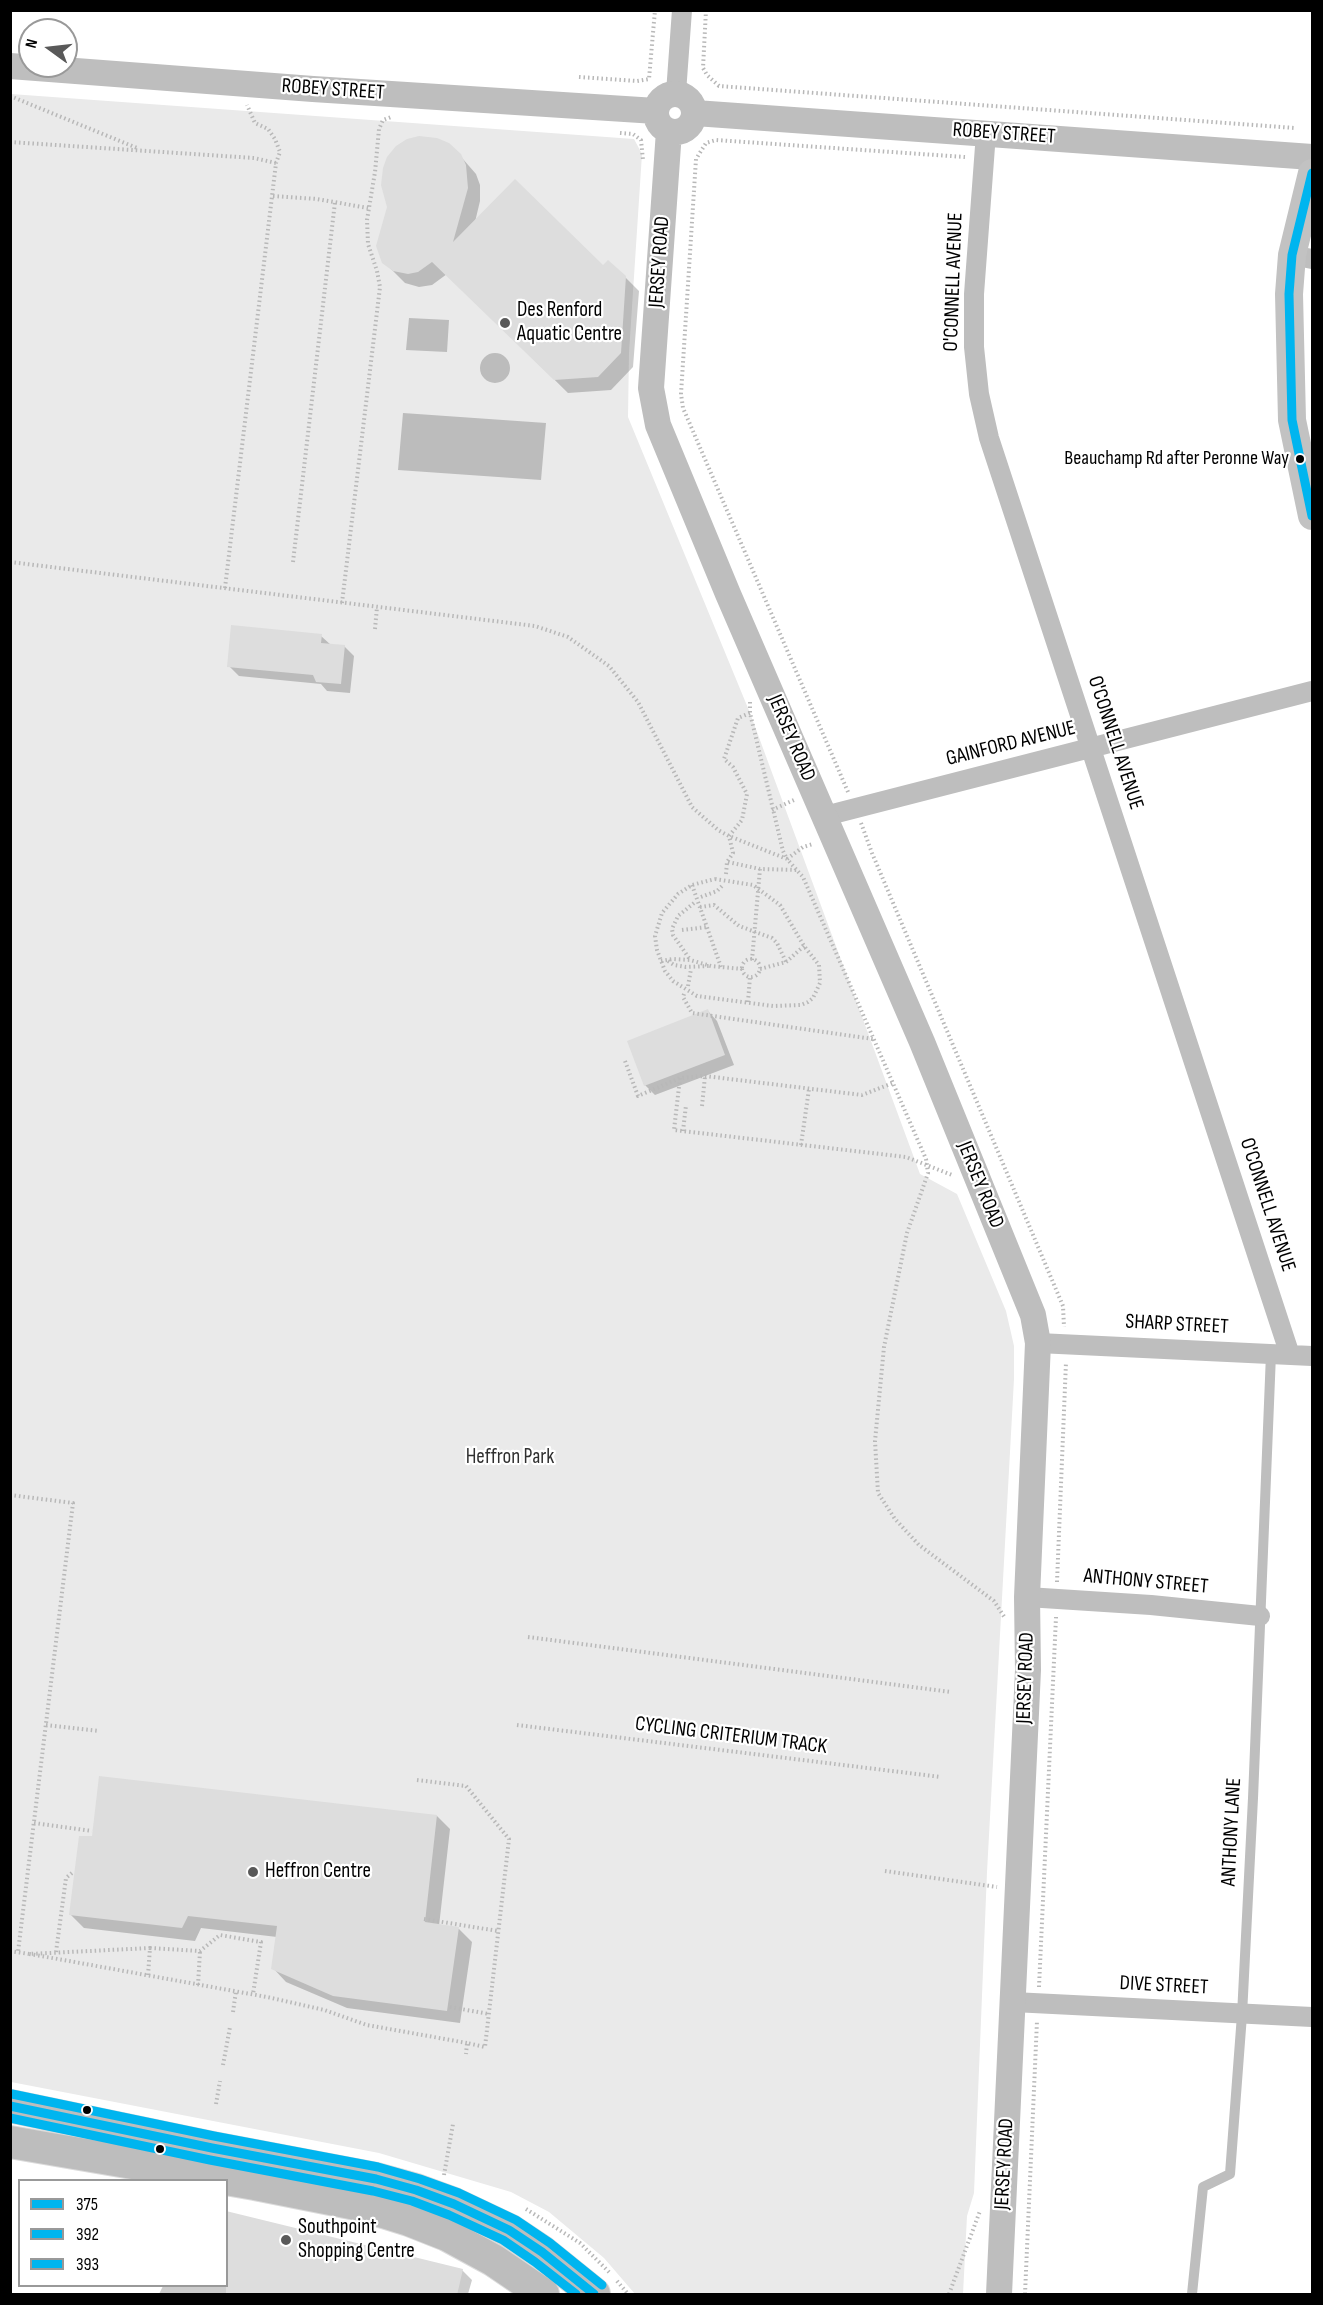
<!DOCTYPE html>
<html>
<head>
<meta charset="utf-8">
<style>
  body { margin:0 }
  #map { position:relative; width:1323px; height:2305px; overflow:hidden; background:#fff; font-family:"Sofia Sans Condensed",sans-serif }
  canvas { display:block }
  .frame { position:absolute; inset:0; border:12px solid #000; pointer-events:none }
  .legend { position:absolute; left:18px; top:2179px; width:210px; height:108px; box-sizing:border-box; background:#fff; border:2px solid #999; margin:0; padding:8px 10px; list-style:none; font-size:18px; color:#000 }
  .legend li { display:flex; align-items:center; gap:12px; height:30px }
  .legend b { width:30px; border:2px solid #999 }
  .north { position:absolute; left:18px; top:18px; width:60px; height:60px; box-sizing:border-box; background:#fff; border:2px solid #999; border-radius:50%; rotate:285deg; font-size:16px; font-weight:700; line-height:24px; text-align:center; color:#000 }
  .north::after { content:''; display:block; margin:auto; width:21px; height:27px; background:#595959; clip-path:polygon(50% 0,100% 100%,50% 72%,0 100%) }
</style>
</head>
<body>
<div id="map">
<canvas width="1323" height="2305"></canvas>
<div class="frame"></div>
<ul class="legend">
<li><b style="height:8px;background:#00b5ef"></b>375</li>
<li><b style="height:8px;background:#00b5ef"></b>392</li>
<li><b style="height:8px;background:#00b5ef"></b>393</li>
</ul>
<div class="north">N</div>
</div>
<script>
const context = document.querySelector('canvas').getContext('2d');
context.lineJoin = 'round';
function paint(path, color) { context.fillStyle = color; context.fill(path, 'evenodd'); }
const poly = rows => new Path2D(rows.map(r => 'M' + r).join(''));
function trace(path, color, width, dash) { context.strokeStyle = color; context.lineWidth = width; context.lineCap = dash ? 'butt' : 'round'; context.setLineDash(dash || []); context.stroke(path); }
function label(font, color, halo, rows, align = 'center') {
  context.font = font + ' "Sofia Sans Condensed",sans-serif'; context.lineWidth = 4.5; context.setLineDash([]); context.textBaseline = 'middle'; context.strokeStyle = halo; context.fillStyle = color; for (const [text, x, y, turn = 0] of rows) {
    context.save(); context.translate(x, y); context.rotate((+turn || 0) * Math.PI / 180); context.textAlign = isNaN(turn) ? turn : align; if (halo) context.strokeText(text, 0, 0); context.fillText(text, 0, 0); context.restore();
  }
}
const green = poly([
  [11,94,634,139,642,154,629,353,628,417,750,713,920,1174,957,1194,1006,1311,1014,1346,1014,1379,987,1872,974,2193,967,2216,963,2294,635,2294,604,2258,549,2212,511,2192,379,2153,11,2082]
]);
const water = poly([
  [409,318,449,320,447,352,406,350],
  '480 368a15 15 0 1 1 30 0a15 15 0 1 1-30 0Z',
  [403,413,546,423,541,480,398,470]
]);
const shadow = poly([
  [462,158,476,174,480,185,480,201,475,222,603,268,625,277,639,291,633,367,611,390,568,393,447,274,432,285,419,287,405,283,381,259],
  [321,636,331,645,344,646,354,656,350,693,327,691,321,684,239,676,229,666],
  [708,1011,717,1021,734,1065,655,1095,645,1085],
  [437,1816,450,1829,439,1926,459,1929,472,1942,460,2023,347,2008,286,1982,273,1968,277,1937,201,1928,195,1941,84,1928,71,1915],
  [462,2270,472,2280,468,2294,159,2294,163,2286,226,2286]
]);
const building = poly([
  [419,136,437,138,449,143,461,154,466,165,468,188,453,242,515,179,603,265,608,260,626,276,621,353,598,377,554,380,432,262,418,272,408,274,393,271,382,263,376,246,387,207,381,185,383,168,387,157,396,146,407,139],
  [231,625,322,634,321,643,345,645,341,684,316,682,313,675,227,667],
  [708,1009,725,1055,644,1086,627,1041],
  [99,1776,437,1815,425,1922,459,1927,447,2011,333,1996,271,1969,277,1926,188,1916,182,1928,69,1915,79,1836,92,1836],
  [226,2211,463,2269,457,2295,226,2295]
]);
const path = poly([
  [706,10,703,68,707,75,719,86,1295,128],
  [579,77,637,81,649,79,655,10],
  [10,96,137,148],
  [620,133,633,134,641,140,643,160],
  [10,142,254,158,276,163],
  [273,196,317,199,368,208],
  [10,562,535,626,568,637,609,666,638,702,692,807,718,830,729,836,787,859,803,877,926,1159,928,1173,907,1233,884,1347,875,1441,878,1493,895,1519,919,1545,994,1601,1005,1618],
  [293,562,335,202],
  [225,588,276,163,280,152,275,139,268,129,255,123,247,105],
  [342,603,380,287,377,271,368,244,367,220,375,172,379,129,383,120,391,117],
  [375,629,377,607],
  [750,702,750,713,783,851,787,859,803,847,813,844],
  [848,792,683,408,681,394,696,159,706,143,716,140,965,157],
  [772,810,794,800],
  [861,823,872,853,1063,1306,1064,1327],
  [728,862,760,869,797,870],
  [726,874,727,862,733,853,729,836,742,820,747,794,733,767,724,759,738,718,750,713],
  [715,879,753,885,780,905,804,946,819,965,820,983,813,998,808,1002,801,1005,773,1006,697,996,673,981,665,971,657,950,655,936,662,913,678,894,692,885,715,879],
  [692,885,721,967],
  [701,897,717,891,724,884],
  [700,907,714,905,739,926,772,938,777,943,786,962],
  [682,930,707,927],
  [689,958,673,935,672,929,678,916,694,903],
  '742 968a9 9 0 1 1 18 0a9 9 0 1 1-18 0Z',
  [752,960,760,869],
  [661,961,673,959,690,960,711,966,742,969],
  [668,961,674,965,686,967,710,966],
  [760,969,786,962,804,946],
  [688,986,691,969],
  [684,994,683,997,692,1013,873,1039],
  [748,1002,750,977],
  [625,1061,638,1096,680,1078,705,1076,862,1095,893,1083],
  [680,1078,674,1130,906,1157,952,1175],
  [702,1106,705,1076],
  [683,1131,686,1105],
  [801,1145,809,1089],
  [10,1495,73,1503,18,1952],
  [1057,1582,1066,1362],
  [528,1637,951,1692],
  [46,1725,99,1731],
  [517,1725,941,1777],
  [417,1780,466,1786,509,1839,485,2047,467,2043,466,2054],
  [34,1823,92,1831],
  [885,1871,997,1887],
  [424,1919,498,1931],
  [150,1948,200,1951,220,1935,261,1942,253,1994],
  [10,1951,29,1954],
  [56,1952,66,1878,73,1872],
  [148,1975,150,1948,29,1954,58,1959,267,1997,324,2010,367,2025,467,2043],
  [198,1985,200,1951],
  [1039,1987,1056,1617],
  [450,2007,489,2014],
  [233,2012,236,1991],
  [223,2065,230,2027],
  [216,2104,220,2081],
  [444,2175,453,2124],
  [526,2209,580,2243,610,2273],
  [617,2281,628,2294],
  [949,2294,980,2211],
  [1025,2294,1037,2021]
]);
const service = poly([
  [1192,2294,1203,2187,1230,2174,1242,2015,1253,1798,1271,1354]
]);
const minor = poly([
  [676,93,682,10],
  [986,133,974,294,974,347,979,394,989,438,1290,1355],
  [1292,255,1312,259],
  [825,816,1312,691],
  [1038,1343,1312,1356],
  [1027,1597,1151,1605,1260,1616],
  [1013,2002,1312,2017]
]);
const tertiary = poly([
  [10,66,313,89,656,111],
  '656 113a19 19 0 1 1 38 0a19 19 0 1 1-38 0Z',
  [695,113,1312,157],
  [669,131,651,388,658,425,728,594,922,1042,1033,1315,1038,1343,1027,1597,1028,1670,999,2294]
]);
const secondary = poly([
  [1312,173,1292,255,1289,294,1292,420,1312,516]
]);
const primary = poly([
  [10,2106,212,2148,376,2179,416,2190,454,2204,509,2230,542,2252,594,2294],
  [10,2142,255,2184,361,2205,409,2220,447,2235,493,2260,543,2294]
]);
const bus1 = poly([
  [1312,173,1292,255,1289,294,1292,420,1312,516],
  [10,2106,212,2148,376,2179,416,2190,454,2204,509,2230,542,2252,594,2294]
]);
const bus2 = poly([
  [10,2118,210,2160,373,2191,412,2201,449,2215,503,2240,535,2262,576,2294]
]);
const bus3 = poly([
  [12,2094,214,2136,378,2167,420,2179,459,2193,516,2220,550,2243,602,2285]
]);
const markers = [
  [505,323,6,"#595959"],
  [1300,459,5,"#000"],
  [253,1872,6,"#595959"],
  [87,2110,5,"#000"],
  [160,2149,5,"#000"],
  [286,2240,6,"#595959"]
];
const busNames = [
  ["Beauchamp Rd after Peronne Way",1289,459]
];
const streetNames = [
  ["ROBEY STREET",333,90,4],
  ["ROBEY STREET",1004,134,4],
  ["JERSEY ROAD",660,262,-86],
  ["O'CONNELL AVENUE",954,282,-88],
  ["JERSEY ROAD",791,738,67],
  ["O'CONNELL AVENUE",1115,743,72],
  ["GAINFORD AVENUE",1011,744,-14],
  ["JERSEY ROAD",980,1185,68],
  ["O'CONNELL AVENUE",1267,1205,72],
  ["SHARP STREET",1177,1325,3],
  ["ANTHONY STREET",1146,1582,5],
  ["JERSEY ROAD",1026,1678,-88],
  ["CYCLING CRITERIUM TRACK",731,1736,7],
  ["ANTHONY LANE",1232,1832,-87],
  ["DIVE STREET",1164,1986,3],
  ["JERSEY ROAD",1005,2164,-87]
];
const poiNames = [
  ["Des Renford",517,311],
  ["Aquatic Centre",517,335],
  ["Heffron Centre",265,1872],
  ["Southpoint",298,2228],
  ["Shopping Centre",298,2252]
];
const parkNames = [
  ["Heffron Park",510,1458]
];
paint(green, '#eaeaea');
paint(water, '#bcbcbc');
paint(shadow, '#0003');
paint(building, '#ddd');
trace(primary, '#dbdbdb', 34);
trace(path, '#b8b8b8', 4, [1.5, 3]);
trace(service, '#bebebe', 10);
trace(minor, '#bebebe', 20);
trace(tertiary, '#bebebe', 26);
trace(secondary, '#c2c2c2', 28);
trace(primary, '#bdbdbd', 32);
trace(bus1, '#00b5ef', 9);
trace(bus2, '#00b5ef', 9);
trace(bus3, '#00b5ef', 9);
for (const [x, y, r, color] of markers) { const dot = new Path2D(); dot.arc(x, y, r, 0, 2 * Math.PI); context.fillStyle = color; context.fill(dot); trace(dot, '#fff', 2); }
label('20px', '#000', '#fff', busNames, 'right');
label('21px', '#000', '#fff', streetNames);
label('21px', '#000', '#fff', poiNames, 'left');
label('21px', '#303030', '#fff', parkNames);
</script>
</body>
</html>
